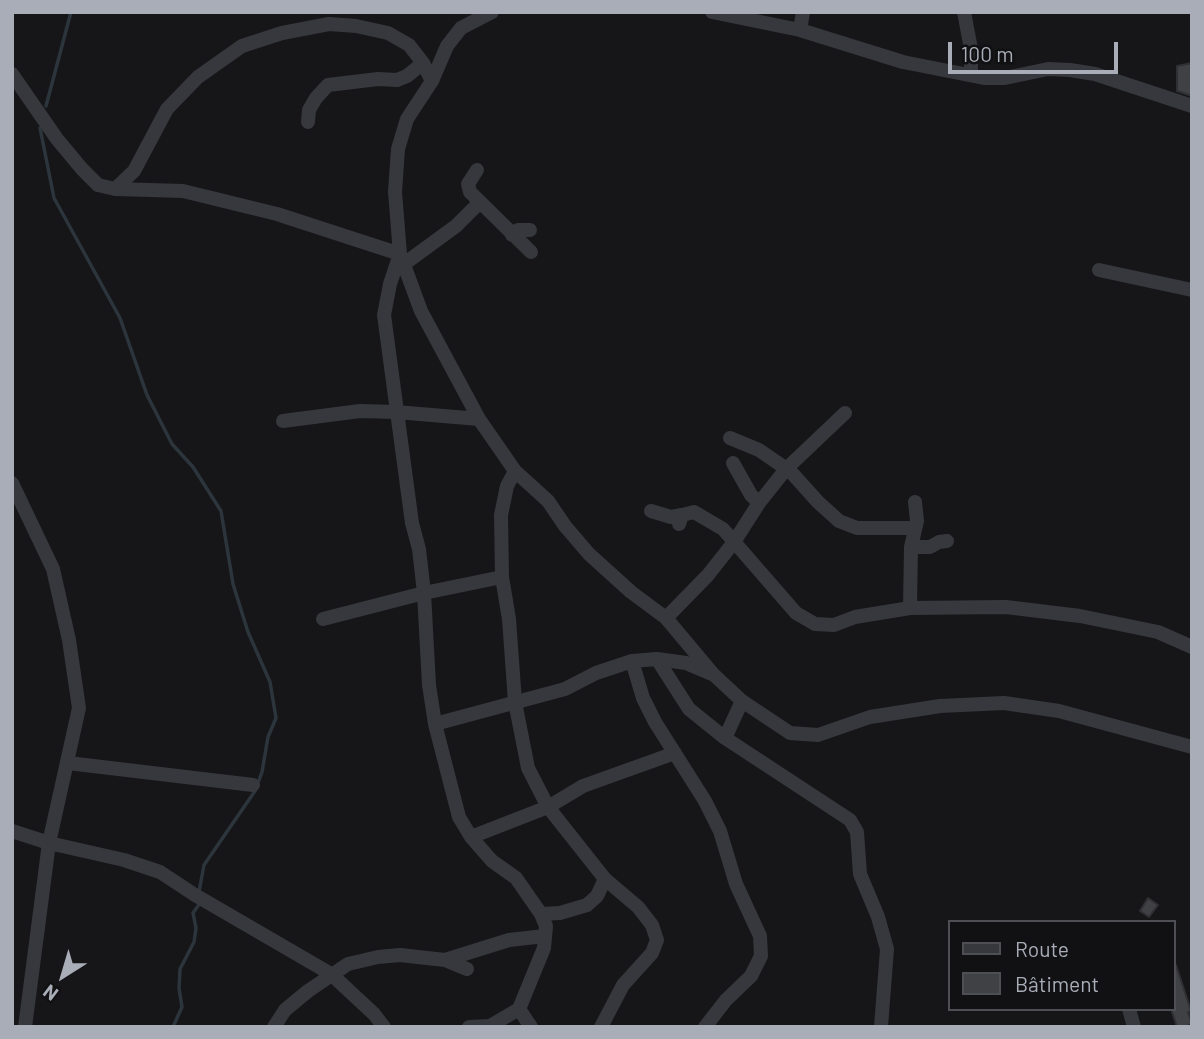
<!DOCTYPE html>
<html>
<head>
<meta charset="utf-8">
<style>
  body { margin:0 }
  #map { position:relative; width:1204px; height:1039px; overflow:hidden; background:#161618; font-family:Barlow,sans-serif }
  canvas { display:block }
  .frame { position:absolute; inset:0; border:14px solid #a8adb8; pointer-events:none }
  .legend { position:absolute; left:948px; top:920px; width:228px; height:91px; box-sizing:border-box; background:#111113; border:2px solid #4d4f55; margin:0; padding:9px 12px; list-style:none; font-size:21px; color:#a8adb8 }
  .legend li { display:flex; align-items:center; gap:14px; height:35px }
  .legend b { width:35px; border:2px solid #4d4f55 }
  .north { position:absolute; left:28px; top:941px; width:70px; height:70px; -webkit-text-stroke:5px #111113; paint-order:stroke; rotate:217deg; font-size:19px; font-weight:700; line-height:28px; text-align:center; color:#a8adb8 }
  .north::after { content:''; display:block; margin:auto; width:24px; height:32px; background:#a8adb8; clip-path:polygon(50% 0,100% 100%,50% 72%,0 100%) }
  .scale { position:absolute; left:948px; top:42px; width:170px; height:32px; box-sizing:border-box; border:4px solid #a8adb8; border-top:0; padding-left:9px; font-size:21px; line-height:24px; white-space:nowrap; color:#a8adb8; -webkit-text-stroke:5px #111113; paint-order:stroke }
</style>
</head>
<body>
<div id="map">
<canvas width="1204" height="1039"></canvas>
<div class="frame"></div>
<ul class="legend">
<li><b style="height:9px;background:#37383d"></b>Route</li>
<li><b style="height:19px;background:#404145"></b>Bâtiment</li>
</ul>
<div class="north">N</div>
<div class="scale">100 m</div>
</div>
<script>
const context = document.querySelector('canvas').getContext('2d');
context.lineJoin = 'round';
const poly = rows => new Path2D(rows.map(r => 'M' + r).join(''));
function trace(path, color, width, dash) { context.strokeStyle = color; context.lineWidth = width; context.lineCap = dash ? 'butt' : 'round'; context.setLineDash(dash || []); context.stroke(path); }
function paint(path, color) { context.fillStyle = color; context.fill(path, 'evenodd'); }
const stream = poly([
  [46,106,71,12],
  [40,128,54,198,120,318,147,395,172,444,193,467,221,511,233,584,248,632,270,682,276,718,268,737,262,772,255,791,204,865,199,892],
  [173,1027,182,1007,179,988,180,969,194,942,196,928,193,913,200,903]
]);
const building = poly([
  [1192,63,1192,96,1177,91,1177,66,1192,63],
  [1148,898,1158,905,1149,917,1140,911,1148,898],
  [1174,965,1176,965,1191,1011,1188,1012,1192,1024,1185,1027,1177,1027,1171,1009,1174,1009,1174,965]
]);
const minor = poly([
  [492,12,461,28,447,46,432,81,407,119,398,149,395,192,400,254,421,311,479,419,515,471,548,501,565,526,589,554,631,592,666,618,713,674,742,701,790,733,818,735,870,717,940,706,1004,703,1059,711,1192,747],
  [712,12,800,30,903,62,984,78,1005,78,1048,69,1070,70,1095,74,1192,106],
  [964,12,971,49,971,75],
  [800,30,803,12],
  [12,74,57,139,82,169,98,185,115,189,183,191,277,214,400,254,390,284,384,315,412,523,419,549,424,593,429,685,435,724,459,817,471,837,492,861,516,878,541,914,546,926,544,948,519,1009,490,1026,469,1027],
  [308,122,309,110,316,98,328,85,378,79,397,80,407,76,423,63],
  [477,170,468,184,470,192,531,252],
  [115,189,134,171,167,109,198,77,242,46,282,33,329,24,356,26,388,33,409,45,423,63,432,81],
  [512,235,518,230,530,230],
  [404,264,456,226,480,202],
  [1099,270,1192,290],
  [283,421,360,411,396,412,479,419],
  [730,438,759,450,791,472,818,502,839,521,857,528,915,528],
  [733,463,751,495,759,503],
  [515,471,507,486,501,515,502,577,509,619,515,702,528,768,548,807,605,879,638,907,652,925,657,940,652,953,623,985,601,1027],
  [12,483,53,569,69,640,79,708,49,843,25,1027],
  [651,511,671,517,682,515],
  [679,524,682,515,694,512,723,529,796,613,815,624,834,625,855,617,910,608,1006,607,1080,616,1158,632,1192,647],
  [911,547,930,547,939,542,947,541],
  [910,608,911,547,917,521,915,502],
  [666,618,708,575,734,542,759,503,786,469,845,413],
  [323,619,424,593,502,577],
  [657,659,689,709,725,738,850,820,857,832,860,874,878,917,887,949,881,1027],
  [632,661,643,698,655,722,705,801,720,831,736,884,760,936,761,956,751,976,726,1000,705,1027],
  [435,724,565,689,596,673,632,661,657,659,686,663,712,674],
  [725,738,742,701],
  [68,763,253,785],
  [12,831,49,843,124,860,160,872,195,895,331,974,374,1014,384,1027],
  [471,837,548,807,583,786,675,753],
  [541,914,560,913,587,905,597,896,605,879],
  [445,960,509,940,545,936],
  [519,1009,531,1027],
  [1129,1009,1134,1027],
  [274,1027,285,1010,308,991,348,964,378,957,400,955,445,960,467,969]
]);
trace(stream, '#2c353c', 3.5);
paint(building, '#404145');
trace(building, '#303034', 2);
trace(minor, '#37383d', 14);
</script>
</body>
</html>
